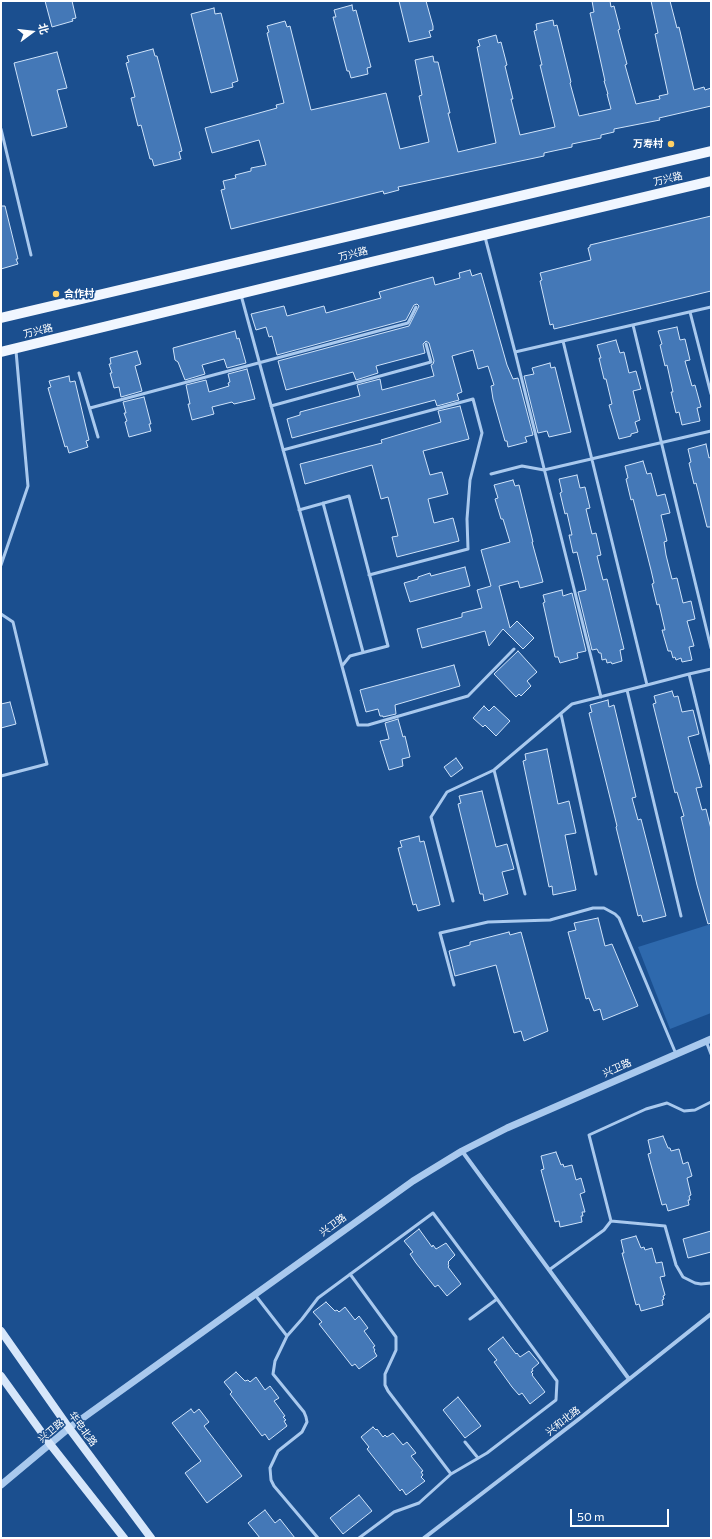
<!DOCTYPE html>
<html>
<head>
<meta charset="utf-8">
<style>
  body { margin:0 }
  #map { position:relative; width:712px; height:1539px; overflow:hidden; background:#1b4f8f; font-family:Commissioner,"Noto Sans SC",sans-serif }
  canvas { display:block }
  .frame { position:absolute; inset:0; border:2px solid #fff; pointer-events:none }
  .north { position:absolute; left:12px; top:12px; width:40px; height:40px; -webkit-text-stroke:3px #1b4f8f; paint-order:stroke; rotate:75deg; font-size:11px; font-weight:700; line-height:16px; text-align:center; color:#fff }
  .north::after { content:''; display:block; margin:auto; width:14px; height:18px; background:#fff; clip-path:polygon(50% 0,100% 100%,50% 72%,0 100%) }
  .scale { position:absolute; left:570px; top:1509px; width:99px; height:18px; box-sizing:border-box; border:2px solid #fff; border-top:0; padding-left:5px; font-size:12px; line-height:14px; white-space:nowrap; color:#fff; -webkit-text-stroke:3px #1b4f8f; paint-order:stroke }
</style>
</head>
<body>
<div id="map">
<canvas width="712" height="1539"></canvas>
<div class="frame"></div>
<div class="north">北</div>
<div class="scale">50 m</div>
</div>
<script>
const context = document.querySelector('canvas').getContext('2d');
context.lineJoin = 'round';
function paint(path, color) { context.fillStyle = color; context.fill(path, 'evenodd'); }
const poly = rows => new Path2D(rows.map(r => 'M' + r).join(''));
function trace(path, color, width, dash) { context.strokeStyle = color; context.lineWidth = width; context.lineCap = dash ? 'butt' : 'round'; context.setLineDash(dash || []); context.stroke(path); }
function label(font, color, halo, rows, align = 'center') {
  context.font = font + ' Commissioner,"Noto Sans SC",sans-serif'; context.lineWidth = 3; context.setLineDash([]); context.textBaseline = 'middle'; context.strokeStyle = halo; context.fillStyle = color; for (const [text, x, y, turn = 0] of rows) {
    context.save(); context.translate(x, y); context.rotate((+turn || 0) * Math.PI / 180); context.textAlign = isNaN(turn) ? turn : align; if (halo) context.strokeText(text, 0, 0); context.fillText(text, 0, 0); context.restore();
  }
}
const green = poly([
  [711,924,711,1013,670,1029,638,947]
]);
const building = poly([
  [45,1,72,1,76,18,72,19,73,21,52,27,45,1],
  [399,1,426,1,433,26,433,30,429,31,431,37,409,42,399,1],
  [592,1,610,1,611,7,614,6,620,29,618,30,627,64,625,65,636,104,660,99,659,96,668,94,655,34,658,33,651,1,670,1,677,28,679,27,694,90,704,87,705,90,711,88,711,106,659,118,660,120,614,129,614,132,601,135,601,138,572,144,572,147,544,153,544,156,398,187,399,190,384,194,383,191,231,229,221,190,225,189,223,181,236,178,235,175,251,171,251,168,266,165,259,140,212,153,205,128,277,108,276,105,284,103,267,33,269,32,267,26,285,21,287,27,290,26,311,110,386,93,400,149,429,142,419,96,422,95,415,60,433,56,434,62,438,62,450,113,448,113,458,152,496,143,477,47,480,46,478,40,496,35,498,43,501,42,507,65,505,66,513,99,511,99,520,135,555,127,540,65,542,65,534,31,537,30,536,24,553,20,554,26,557,25,571,82,570,83,579,116,611,109,607,94,608,94,604,81,605,81,590,13,594,12,592,1],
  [352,5,353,11,356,10,371,67,367,68,368,74,351,78,349,71,347,71,333,17,336,17,334,10,352,5],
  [214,8,215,14,221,13,238,81,232,83,233,87,211,93,191,14,214,8],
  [153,49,155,56,157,56,182,151,179,152,181,159,154,166,152,159,150,159,141,125,138,126,131,98,135,97,126,63,129,62,127,56,153,49],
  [57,52,67,88,57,90,67,127,32,136,14,63,57,52],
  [1,206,5,206,18,259,16,259,18,264,1,269,1,206],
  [711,216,711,291,554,329,553,324,550,325,540,281,542,280,540,273,591,260,588,248,590,247,590,245,711,216],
  [470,270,472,276,481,273,507,365,513,379,518,378,533,435,525,437,527,442,508,447,507,441,505,441,493,399,491,386,494,385,488,366,478,369,473,350,452,356,462,392,457,394,459,400,437,406,435,400,292,438,287,419,300,415,300,412,360,396,357,385,380,379,382,390,434,376,431,365,433,364,434,361,429,343,426,341,423,344,425,353,376,366,378,373,356,380,353,372,286,390,278,361,409,326,419,306,417,304,414,305,406,320,277,355,272,336,269,337,266,327,256,330,251,314,284,306,287,316,324,306,326,313,381,298,379,292,433,277,435,285,460,278,459,273,470,270],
  [677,327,680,340,685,339,690,360,685,361,692,386,695,385,701,407,697,408,700,421,682,425,679,412,676,413,671,392,673,392,667,365,665,366,660,345,662,344,658,331,677,327],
  [235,331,237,339,239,338,246,363,227,368,224,359,202,365,205,374,185,380,178,362,175,360,173,348,235,331],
  [616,340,620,353,624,352,629,373,636,371,641,389,633,391,640,420,635,422,638,432,631,434,631,436,619,439,609,405,612,404,606,379,604,379,599,358,601,358,597,345,616,340],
  [137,351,141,364,135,366,142,391,121,397,119,387,114,388,110,373,112,373,109,364,111,364,110,358,137,351],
  [550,363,551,368,555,367,571,432,549,437,547,431,538,433,524,376,534,374,532,368,550,363],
  [247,369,255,399,234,404,232,402,212,407,214,414,192,420,188,404,190,404,186,385,206,380,209,392,229,386,228,383,230,382,228,374,247,369],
  [69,376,70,382,75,381,89,440,86,441,88,447,69,453,67,446,65,447,48,388,51,387,49,381,69,376],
  [144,397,151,424,149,424,151,431,129,437,125,422,127,421,124,413,126,413,123,402,144,397],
  [460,406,469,439,423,451,430,475,442,472,448,494,428,499,434,523,453,518,459,541,397,557,392,537,398,536,388,497,381,499,372,465,305,484,300,464,382,443,381,440,441,422,438,411,460,406],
  [706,444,709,458,711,457,711,527,707,527,696,483,694,484,689,463,691,462,688,449,706,444],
  [643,461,647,474,651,473,657,496,665,494,670,513,661,515,667,541,664,542,666,555,672,579,677,578,683,603,691,601,695,619,687,621,694,646,689,647,692,660,682,662,681,658,676,660,675,657,673,658,671,651,668,651,662,630,665,630,659,604,657,605,652,584,654,583,651,570,633,499,631,500,626,479,628,478,625,466,643,461],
  [577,475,580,488,585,487,590,508,586,509,592,534,596,533,601,555,597,556,603,580,607,579,624,649,620,650,622,661,612,664,611,662,607,663,606,659,602,660,601,653,599,653,597,649,592,650,578,592,586,590,585,585,577,552,573,553,569,535,572,535,567,513,565,514,560,493,562,492,559,479,577,475],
  [513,480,515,486,519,485,533,542,532,542,543,582,520,588,518,581,499,586,510,628,517,621,534,638,523,649,503,629,489,646,485,631,422,648,417,629,462,617,462,613,482,608,477,590,491,586,481,550,510,542,503,519,501,519,495,499,498,498,494,485,513,480],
  [465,567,470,586,410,602,404,583,418,579,418,577,430,573,431,576,465,567],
  [562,590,563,596,572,593,586,651,577,653,578,658,560,663,558,657,555,657,543,603,545,602,543,595,562,590],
  [518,651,537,672,527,681,531,686,521,696,519,694,516,697,494,674,518,651],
  [454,665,460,686,395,705,396,714,383,717,383,716,380,716,378,709,366,712,360,690,454,665],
  [672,691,674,697,678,696,682,712,693,710,699,734,688,737,702,787,696,788,702,810,706,809,711,829,711,923,708,924,697,885,681,817,684,816,677,792,675,793,653,704,656,703,654,696,672,691],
  [608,700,609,707,614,705,636,797,632,798,638,820,641,819,666,916,643,922,641,915,638,916,633,896,616,827,617,826,589,713,592,712,590,705,608,700],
  [10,702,16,724,1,728,1,704,10,702],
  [484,706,489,711,494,706,510,721,496,736,485,725,483,727,473,718,484,706],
  [398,719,403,737,405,736,410,757,402,759,403,766,389,770,380,741,389,739,385,723,398,719],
  [547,749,558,804,569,801,576,833,565,835,576,890,553,895,552,886,549,887,523,761,526,760,525,754,547,749],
  [456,758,463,768,451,777,444,767,456,758],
  [482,791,496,847,507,844,514,869,502,872,508,894,484,901,483,894,480,894,458,804,461,803,459,796,482,791],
  [419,836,420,842,424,841,440,905,418,911,416,904,413,905,398,848,402,847,400,841,419,836],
  [598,918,605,946,612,944,638,1006,603,1020,600,1009,594,1011,589,998,586,999,568,932,576,930,574,923,598,918],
  [509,932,510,935,521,932,548,1031,524,1041,521,1031,514,1033,496,965,455,976,449,951,470,945,470,942,509,932],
  [663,1136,668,1148,670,1148,671,1151,679,1149,683,1164,688,1162,692,1176,687,1178,691,1195,689,1196,690,1200,688,1200,689,1205,668,1211,666,1204,662,1205,648,1154,651,1153,648,1140,663,1136],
  [556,1152,561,1165,563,1164,564,1167,572,1165,576,1180,581,1178,585,1192,580,1194,585,1212,582,1212,583,1216,581,1216,582,1222,560,1227,559,1221,555,1222,541,1170,544,1169,541,1156,556,1152],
  [419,1229,432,1247,433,1245,436,1249,446,1243,455,1255,448,1262,449,1263,448,1264,449,1266,448,1267,461,1284,447,1296,438,1285,435,1287,416,1263,410,1254,413,1252,404,1241,419,1229],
  [711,1231,711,1252,688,1258,683,1239,711,1231],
  [636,1236,641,1248,644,1247,645,1250,652,1248,656,1263,662,1262,665,1276,660,1277,665,1295,663,1296,664,1299,662,1300,663,1305,641,1311,639,1304,636,1305,622,1253,624,1253,621,1240,636,1236],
  [326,1302,335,1311,337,1310,339,1312,345,1307,355,1320,359,1316,368,1328,364,1331,375,1346,373,1347,375,1350,374,1351,377,1356,359,1369,355,1364,352,1366,319,1324,322,1322,313,1312,326,1302],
  [503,1337,516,1354,517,1353,520,1357,529,1351,539,1363,532,1369,533,1371,531,1372,533,1374,532,1375,545,1392,530,1404,522,1393,519,1395,512,1387,494,1362,497,1360,488,1349,503,1337],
  [236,1372,245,1381,248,1380,250,1382,256,1377,265,1390,270,1386,279,1398,274,1401,285,1416,283,1417,286,1420,284,1421,287,1426,269,1440,265,1434,262,1436,230,1394,232,1392,224,1382,236,1372],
  [458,1397,481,1426,465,1438,443,1410,458,1397],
  [191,1409,194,1413,199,1409,209,1422,204,1426,242,1476,207,1503,185,1473,201,1461,172,1423,191,1409],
  [373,1427,376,1430,377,1429,383,1437,385,1435,387,1437,393,1433,403,1445,407,1442,416,1453,411,1456,423,1471,421,1472,423,1475,421,1477,425,1481,406,1495,402,1489,400,1491,367,1449,369,1447,361,1437,373,1427],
  [359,1495,372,1511,343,1534,330,1518,359,1495],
  [265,1510,275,1523,280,1519,295,1538,260,1538,248,1523,265,1510]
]);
const service = poly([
  [1,129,31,255],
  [485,237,515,352,711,307],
  [241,295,358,725,368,725,468,696,514,649],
  [690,312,711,394],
  [633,325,711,648],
  [563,341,647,685,689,674],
  [515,352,601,697],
  [79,373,98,437],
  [271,406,431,362,426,344],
  [90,408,408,323,416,307],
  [283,450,473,399,482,433,470,480,467,519,468,549,369,575],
  [491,474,522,466,544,470,711,431],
  [323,503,363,652],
  [299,510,349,496,388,646,350,656,342,666],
  [1,565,28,486,16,351],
  [1,614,13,622,47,764,1,776],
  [711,669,689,674,711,764],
  [627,690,681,916],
  [561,714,596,874],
  [494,770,525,894],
  [453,901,431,817,447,792,494,770,572,704,647,685],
  [454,985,440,933,488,922,550,920,593,908,604,908,615,914,619,918,676,1054],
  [706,1041,711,1054],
  [611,1221,665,1226,676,1265,683,1277,695,1283,701,1284,711,1283],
  [549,1270,604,1230,611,1221,589,1135,646,1109,667,1103,684,1111,695,1110,711,1102],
  [350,1274,396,1337,396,1350,385,1374,385,1385,388,1391,451,1474],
  [256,1296,287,1336,275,1361,273,1374,304,1412,306,1417,307,1422,302,1432,278,1451,270,1468,271,1480,274,1486,318,1538],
  [287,1336,302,1319,318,1298,433,1213,497,1299,470,1319],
  [465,1442,478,1458],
  [359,1538,394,1512,419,1503,451,1474,487,1453,556,1400,557,1381,497,1299]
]);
const minor = poly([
  [462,1151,629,1379],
  [424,1538,579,1419,711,1314]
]);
const tertiary = poly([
  [1,1485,69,1428,413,1181,462,1151,507,1128,711,1039]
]);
const secondary = poly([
  [1,1331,69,1428,151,1538],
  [1,1376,50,1444,124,1538]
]);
const primary = poly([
  [1,318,711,151],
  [1,352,371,262,711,181]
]);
const markers = [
  [671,144,4,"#ffd166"],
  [56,294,4,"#ffd166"]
];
const poiNames = [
  ["万寿村",663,144],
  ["合作村",64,294,"left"]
];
const streetNames = [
  ["万兴路",668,179,-13],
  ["万兴路",353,254,-14],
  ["万兴路",38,331,-14],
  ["兴卫路",617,1068,-24],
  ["兴卫路",333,1225,-36],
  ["兴和北路",563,1421,-38],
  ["华电北路",83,1429,54],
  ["兴卫路",51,1431,-40]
];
paint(green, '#2e69ad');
paint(building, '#4478b7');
trace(building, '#cfe3fa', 1);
trace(service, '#a9c9ee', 3);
trace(minor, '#a9c9ee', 4);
trace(tertiary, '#a9c9ee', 7);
trace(secondary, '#d6e6fa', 8);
trace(primary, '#f0f6ff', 10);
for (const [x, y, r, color] of markers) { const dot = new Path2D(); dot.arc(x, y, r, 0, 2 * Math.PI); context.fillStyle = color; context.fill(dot); trace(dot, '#1b4f8f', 1.5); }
label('bold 10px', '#fff', '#1b4f8f', poiNames, 'right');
label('10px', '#fff', '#1b4f8f', streetNames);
</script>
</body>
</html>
